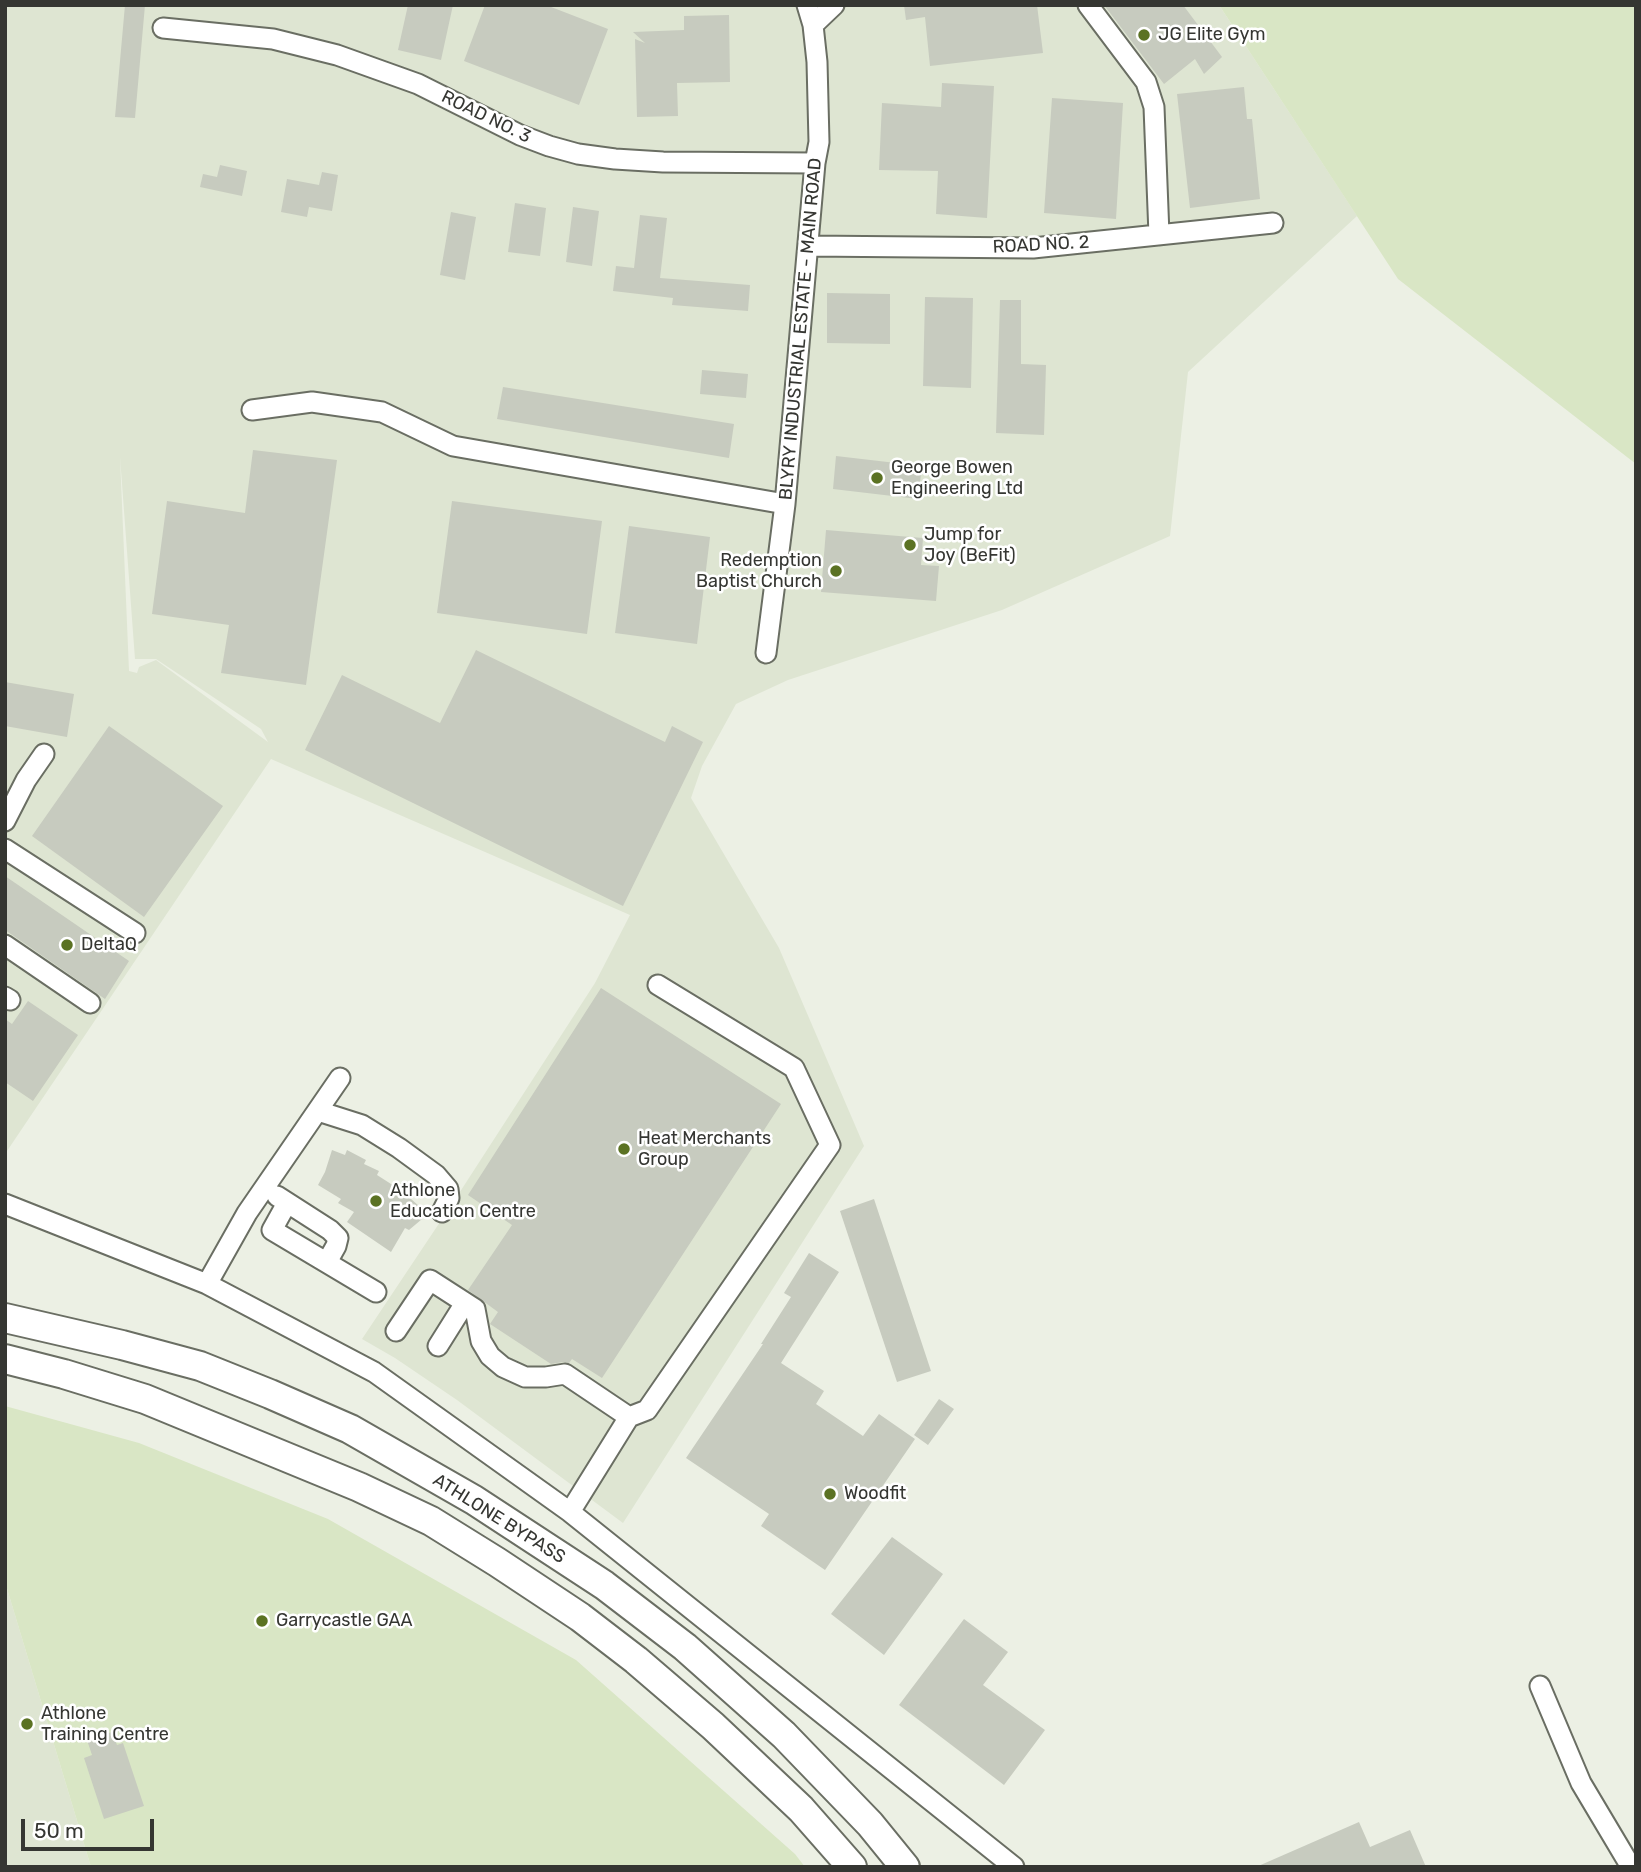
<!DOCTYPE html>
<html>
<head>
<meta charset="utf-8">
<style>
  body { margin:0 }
  #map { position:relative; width:1641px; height:1872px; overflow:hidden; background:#ecf0e4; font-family:Rubik,sans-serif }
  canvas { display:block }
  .frame { position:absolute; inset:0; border:7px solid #353632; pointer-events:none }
  .scale { position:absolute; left:21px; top:1819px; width:133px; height:32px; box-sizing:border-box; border:4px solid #353632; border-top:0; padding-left:9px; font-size:21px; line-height:24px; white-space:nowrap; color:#353632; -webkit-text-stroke:5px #fff; paint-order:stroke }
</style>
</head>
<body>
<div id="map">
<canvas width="1641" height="1872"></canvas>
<div class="frame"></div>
<div class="scale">50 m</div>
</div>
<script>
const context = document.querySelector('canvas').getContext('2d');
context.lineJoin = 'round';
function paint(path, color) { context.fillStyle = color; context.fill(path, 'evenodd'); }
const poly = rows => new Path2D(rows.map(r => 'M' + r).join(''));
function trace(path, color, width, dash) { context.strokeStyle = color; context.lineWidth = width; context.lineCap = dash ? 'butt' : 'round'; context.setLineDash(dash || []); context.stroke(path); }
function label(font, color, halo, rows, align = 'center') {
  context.font = font + ' Rubik,sans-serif'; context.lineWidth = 5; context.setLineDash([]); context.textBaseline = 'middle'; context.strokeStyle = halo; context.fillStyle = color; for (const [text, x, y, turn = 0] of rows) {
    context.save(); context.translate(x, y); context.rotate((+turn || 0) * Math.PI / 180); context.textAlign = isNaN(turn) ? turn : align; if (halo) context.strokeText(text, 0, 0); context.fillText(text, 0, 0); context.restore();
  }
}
const built = poly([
  [5,5,1219,5,1357,216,1188,372,1170,536,1002,610,788,680,736,704,702,766,691,798,779,948,864,1146,623,1523,457,1400,395,1358,362,1339,456,1198,595,983,630,915,271,759,5,1154],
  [120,457,135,659,156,659,261,729,268,742,156,660,139,667,137,673,129,671],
  [5,1582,91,1867,5,1867]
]);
const green = poly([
  [1219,5,1636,5,1636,464,1398,279],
  [5,1406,139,1443,328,1519,576,1660,795,1854,805,1867,91,1867,5,1582]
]);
const building = poly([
  [125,5,145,5,135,118,115,117],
  [408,5,453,5,441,60,398,50],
  [485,5,546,5,608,29,579,105,464,61],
  [904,5,1037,5,1043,53,930,66,925,17,906,20],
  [1104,5,1183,5,1222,57,1204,74,1195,59,1164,84],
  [729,15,730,82,677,83,678,116,637,117,635,39,645,43,633,32,684,30,684,16],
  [942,83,994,86,987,218,936,214,938,171,879,170,882,103,941,107],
  [1244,87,1247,119,1252,119,1260,199,1190,208,1177,94],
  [1052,98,1123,103,1116,219,1044,213],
  [220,165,247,171,242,196,200,187,203,174,217,177],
  [322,172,338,175,332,211,309,207,307,217,281,212,287,179,319,185],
  [515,203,546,208,540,256,508,252],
  [573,207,599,211,592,266,566,262],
  [451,212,476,217,465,280,440,275],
  [640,215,667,218,660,278,750,285,748,311,672,305,673,298,613,291,616,266,634,268],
  [827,293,890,294,890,344,827,343],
  [925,297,973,298,971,388,923,386],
  [1000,300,1021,300,1021,364,1046,365,1044,435,996,433],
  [702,370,748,374,746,398,700,394],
  [503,387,734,424,729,458,497,419],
  [253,450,337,460,306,685,221,673,229,625,152,614,167,501,245,513],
  [836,456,922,466,918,499,833,489],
  [452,501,602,521,587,634,437,613],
  [629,526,710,537,697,644,615,633],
  [826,530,923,538,921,565,939,566,936,601,821,592],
  [476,650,665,742,672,726,703,742,623,906,305,750,342,675,440,723],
  [5,682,74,694,67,737,5,726],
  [109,726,223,806,144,917,32,836],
  [5,876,129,961,105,999,5,930],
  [601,988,781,1104,602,1378,572,1359,569,1363,563,1362,551,1364,490,1324,498,1312,468,1290,512,1225,468,1195],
  [28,1001,78,1035,33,1101,5,1082,5,1019,12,1024],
  [332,1150,345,1155,347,1150,366,1160,364,1164,379,1171,377,1175,402,1191,428,1214,409,1230,405,1228,391,1252,347,1222,354,1212,338,1203,341,1199,318,1185,325,1172],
  [874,1199,931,1371,897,1382,840,1211],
  [809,1253,839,1272,781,1363,824,1391,816,1404,863,1436,879,1414,915,1439,825,1570,761,1526,769,1514,686,1458,763,1344,761,1344,791,1297,784,1293],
  [939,1399,954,1409,928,1445,914,1435],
  [892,1537,943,1574,884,1655,831,1614],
  [964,1619,1008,1652,983,1685,1045,1730,1004,1785,899,1705],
  [112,1732,117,1745,123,1743,144,1806,104,1819,84,1758,92,1755,87,1740],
  [1359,1822,1370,1847,1410,1830,1426,1867,1256,1867]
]);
const minor = poly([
  [1088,5,1146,82,1154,107,1159,235],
  [813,25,834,5],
  [163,28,273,39,337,55,418,84,520,135,549,146,578,154,615,159,663,162,815,163],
  [808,246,1033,248,1273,223],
  [252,410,312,402,382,412,453,446,785,504],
  [766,653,785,504,815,163,819,142,817,62,813,25,807,5],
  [5,821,26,780,44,754],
  [5,849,135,933],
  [5,945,90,1003],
  [5,997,10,1000],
  [318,1111,362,1125,399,1148,436,1175,448,1189,449,1198,442,1212],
  [277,1196,330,1230,338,1238,336,1246,327,1262],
  [287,1203,272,1230,376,1292],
  [5,1204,207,1284,374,1372,570,1512,1014,1867],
  [207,1284,247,1213,340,1078],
  [396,1331,430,1280,475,1309,481,1341,490,1356,503,1367,525,1377,546,1377,565,1374,629,1417],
  [438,1346,465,1303],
  [570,1512,629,1417,647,1410,830,1145,794,1068,658,985],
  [1540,1686,1581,1783,1631,1867]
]);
const highway = poly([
  [5,1318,122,1345,200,1366,270,1394,350,1429,474,1500,604,1585,685,1647,784,1735,870,1824,905,1867],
  [5,1359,64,1374,145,1399,359,1487,431,1521,497,1562,580,1617,636,1660,713,1726,801,1809,852,1867]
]);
const markers = [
  [1144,35,7,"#5b7223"],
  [877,478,7,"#5b7223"],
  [910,545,7,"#5b7223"],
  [836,571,7,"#5b7223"],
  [67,945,7,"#5b7223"],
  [624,1149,7,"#5b7223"],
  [376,1201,7,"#5b7223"],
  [830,1494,7,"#5b7223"],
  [262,1621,7,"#5b7223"],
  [27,1724,7,"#5b7223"]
];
const poiNames = [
  ["JG Elite Gym",1158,35],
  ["George Bowen",891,468],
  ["Engineering Ltd",891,489],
  ["Jump for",924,535],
  ["Joy (BeFit)",924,556],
  ["Redemption",822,561,"right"],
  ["Baptist Church",822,582,"right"],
  ["DeltaQ",81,945],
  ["Heat Merchants",638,1139],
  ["Group",638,1160],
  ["Athlone",390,1191],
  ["Education Centre",390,1212],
  ["Woodfit",844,1494],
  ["Garrycastle GAA",276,1621],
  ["Athlone",41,1714],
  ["Training Centre",41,1735]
];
const streetNames = [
  ["ROAD NO. 3",486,117,26],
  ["ROAD NO. 2",1041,245,-3],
  ["BLYRY INDUSTRIAL ESTATE - MAIN ROAD",801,329,-85],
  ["ATHLONE BYPASS",499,1519,32]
];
paint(built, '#dee5d2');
paint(green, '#d9e6c5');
paint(building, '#c7cbbf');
trace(minor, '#6a6e63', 23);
trace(highway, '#6a6e63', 32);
trace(minor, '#fff', 19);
trace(highway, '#fff', 28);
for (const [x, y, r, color] of markers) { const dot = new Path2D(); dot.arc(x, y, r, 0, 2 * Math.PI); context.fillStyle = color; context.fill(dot); trace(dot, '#fff', 2.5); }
label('18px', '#353632', '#fff', poiNames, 'left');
label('18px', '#353632', '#fff', streetNames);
</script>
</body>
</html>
